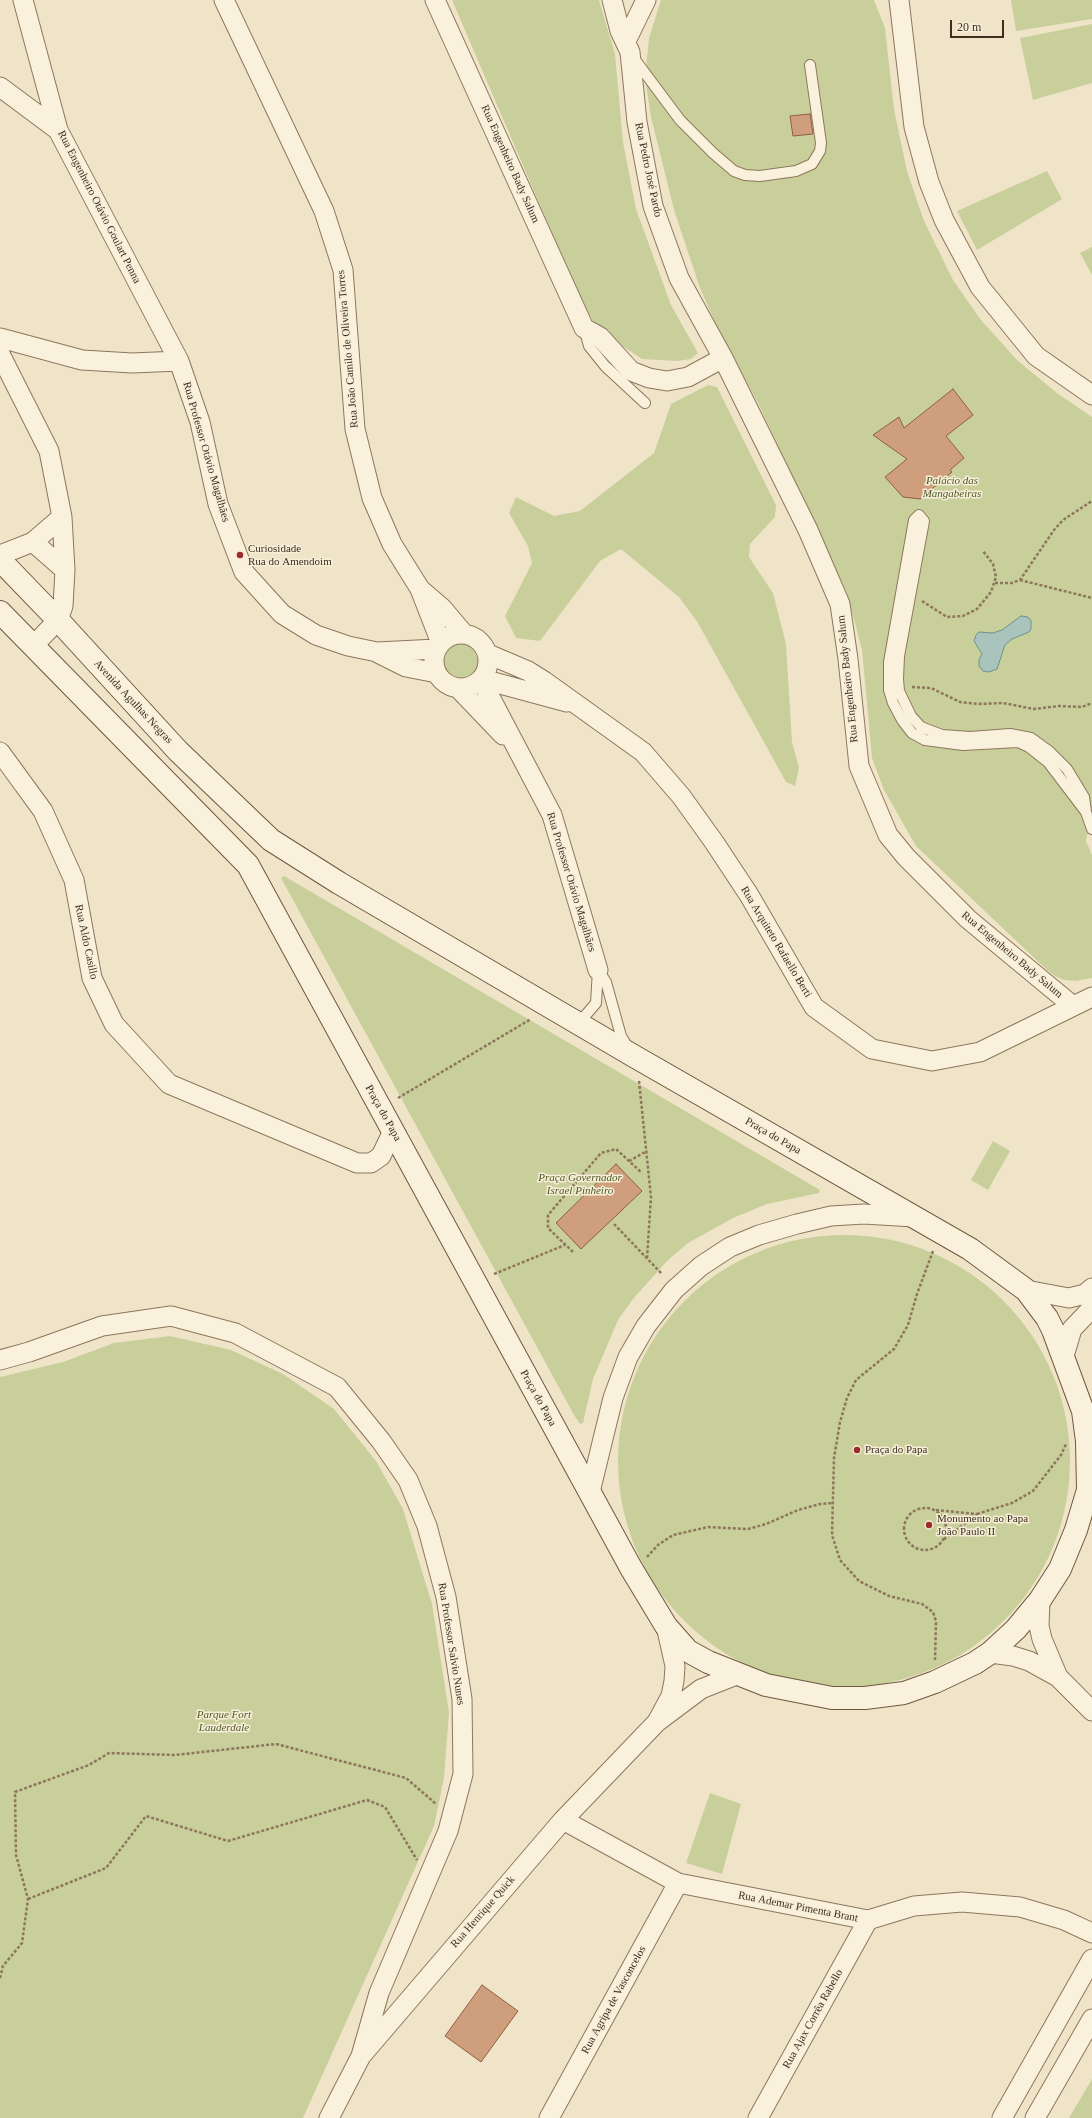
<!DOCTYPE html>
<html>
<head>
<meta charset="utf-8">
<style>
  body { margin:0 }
  #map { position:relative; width:1092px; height:2118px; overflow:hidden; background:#f0e4c8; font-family:"Times New Roman",serif }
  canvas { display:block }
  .scale { position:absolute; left:950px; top:20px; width:54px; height:18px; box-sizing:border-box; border:2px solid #3d2e20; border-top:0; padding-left:5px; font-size:12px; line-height:14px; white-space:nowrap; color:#3d2e20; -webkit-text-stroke:3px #f7eed8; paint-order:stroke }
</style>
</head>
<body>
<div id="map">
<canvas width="1092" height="2118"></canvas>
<div class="scale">20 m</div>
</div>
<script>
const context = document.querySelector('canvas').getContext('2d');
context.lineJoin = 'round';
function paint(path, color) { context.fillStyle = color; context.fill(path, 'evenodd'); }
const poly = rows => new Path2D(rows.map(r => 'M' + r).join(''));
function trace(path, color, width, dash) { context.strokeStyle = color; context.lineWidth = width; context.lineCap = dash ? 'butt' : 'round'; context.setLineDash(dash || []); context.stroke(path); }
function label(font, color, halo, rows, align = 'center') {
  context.font = font + ' "Times New Roman",serif'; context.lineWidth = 3; context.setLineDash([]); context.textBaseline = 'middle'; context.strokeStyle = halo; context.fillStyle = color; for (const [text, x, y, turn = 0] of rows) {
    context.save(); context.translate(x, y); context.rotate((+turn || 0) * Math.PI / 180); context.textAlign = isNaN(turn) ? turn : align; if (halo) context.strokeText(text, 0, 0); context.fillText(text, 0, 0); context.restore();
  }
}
const green = poly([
  [452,0,599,0,615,54,623,142,636,209,671,305,698,353,691,359,677,361,642,359,619,344,594,322,582,303],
  [661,0,874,0,885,28,894,109,907,171,924,221,953,280,981,320,1017,360,1057,393,1092,417,1092,832,1087,835,1086,841,1092,855,1092,978,1076,981,1064,980,1055,976,1046,969,916,846,884,790,872,758,862,650,847,593,758,403,717,327,700,288,674,210,651,117,645,78,649,38],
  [1011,0,1092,0,1092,19,1016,31],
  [1092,24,1092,83,1033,100,1020,38],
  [1047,171,1062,199,977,250,957,211],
  [1092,247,1092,275,1080,253],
  [708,385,717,387,776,505,775,517,750,544,749,557,773,593,786,644,792,742,799,768,795,786,786,782,698,623,679,597,621,549,600,561,540,641,516,638,505,616,532,563,528,546,509,513,516,497,554,516,580,511,654,453,671,404],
  '441 661a20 20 0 1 1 40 0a20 20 0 1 1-40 0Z',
  [284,876,820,1190,819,1193,767,1204,733,1218,688,1243,668,1260,633,1299,618,1320,593,1379,583,1423,580,1424,574,1415,281,878],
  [993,1141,1010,1151,988,1190,971,1180],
  '618 1461a226 226 0 1 1 452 0a226 226 0 1 1-452 0Z',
  [170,1336,231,1350,283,1374,334,1409,376,1461,403,1509,432,1604,449,1712,444,1778,434,1826,303,2118,0,2118,0,1377,63,1362,114,1343],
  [710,1793,741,1804,722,1874,686,1863],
  [1092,2079,1092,2118,1069,2118]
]);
const water = poly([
  [1021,616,1028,617,1031,621,1031,629,1029,632,1012,639,1005,645,997,669,989,672,983,671,979,666,979,660,982,654,974,641,976,635,979,632,993,633,1002,630,1021,616]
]);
const building = poly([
  [810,114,813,134,793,136,790,116,810,114],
  [953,389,973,415,946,436,964,458,950,470,952,472,920,499,903,497,885,477,907,459,873,435,899,417,904,428,953,389],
  [616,1164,642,1191,581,1249,556,1223,616,1164],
  [482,1985,518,2011,481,2062,445,2036,482,1985]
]);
const path = poly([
  [1020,580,1092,598],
  [995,583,1012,583,1020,580,1054,530,1063,520,1092,501],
  [922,601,947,617,963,616,977,609,991,592,996,577,993,564,983,551],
  [912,687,931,688,960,702,978,704,1003,703,1034,709,1059,706,1082,707,1092,703],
  [639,1081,651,1197,647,1258],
  [398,1098,531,1019],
  [629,1161,647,1151],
  [614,1224,662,1274],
  [933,1251,917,1294,908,1325,894,1349,856,1380,847,1398,840,1422,834,1458,832,1535,840,1560,859,1581,889,1596,922,1604,933,1612,936,1621,935,1660],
  [573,1252,548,1228,548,1215,601,1153,616,1149,642,1173],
  [494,1274,565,1245],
  '904 1529a21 21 0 1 1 42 0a21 21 0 1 1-42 0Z',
  [936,1510,977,1514,943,1540],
  [977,1514,1012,1503,1033,1491,1061,1455,1066,1444],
  [647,1557,658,1545,673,1535,708,1527,748,1529,766,1524,798,1510,820,1504,833,1503],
  [28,1899,106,1868,146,1816,228,1841,367,1800,385,1807,417,1860],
  [0,1978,3,1966,22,1943,28,1899,16,1855,15,1792,89,1765,109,1753,175,1755,276,1744,406,1778,436,1804]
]);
const lane = poly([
  [633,57,680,120,713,153,734,171,745,175,760,176,796,171,812,164,820,151,821,143,810,65],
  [584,328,589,346,605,366,645,403],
  [1086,812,1048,762,1029,747,1018,742,963,745,925,740,912,733,902,720,893,703,889,690,889,662,914,520,919,515,924,521,899,656,898,679,899,691,911,716,921,727,942,735,970,737,1010,734,1031,738,1049,751,1067,769,1084,797,1086,812,1092,829],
  [579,1023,596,1003,598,970,606,982,621,1036,627,1046]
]);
const street = poly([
  [23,0,58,130,179,361,200,422,218,504,244,572,282,614,316,635,348,646,377,652,437,649],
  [224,0,324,211,343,270,355,429,372,498,392,544,420,589,441,643],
  [435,0,584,328,600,337,631,371,649,378,667,381,688,377,723,358],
  [612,0,620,31,630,52,637,122,653,206,679,278,723,358,808,530,840,604,848,659,859,766,888,835,906,857,968,919,1073,1006],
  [899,0,914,127,929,182,944,220,980,287,1036,356,1092,395],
  [626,41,646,0],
  [0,87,58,130],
  [0,338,82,360,132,363,179,361],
  [0,354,49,451,62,517,65,570,63,606,58,620,33,646],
  [33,542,65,570],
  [0,555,33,542,62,517],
  [421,590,442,608,464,634],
  '434 661a27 27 0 1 1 54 0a27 27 0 1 1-54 0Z',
  [378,653,406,667,437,673],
  [488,654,528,671,544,681,643,752,681,796,714,842,749,895,814,1007,872,1049,932,1061,980,1052,1092,997],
  [482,679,567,702],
  [481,680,552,815,598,970],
  [458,688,503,735],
  [0,752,43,811,74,880,92,978,114,1024,169,1084,357,1163,371,1163,381,1156,393,1131],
  [1026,1290,1069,1298,1085,1294,1092,1288],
  [1064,1356,1072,1329,1092,1308],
  [0,1360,29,1352,102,1326,171,1316,235,1333,337,1387,381,1441,408,1480,427,1526,446,1597,462,1699,463,1774,448,1831,379,1993,361,2056],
  [590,1492,613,1398,628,1357,646,1326,674,1290,701,1266,730,1247,759,1235,797,1224,831,1216,864,1214,914,1217],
  [666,1626,675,1666,674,1681,671,1696,657,1722,701,1689,739,1674],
  [990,1653,1013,1656,1029,1661,1058,1677,1042,1639,1039,1626,1040,1600],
  [1058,1677,1092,1711],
  [563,1820,678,1883,868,1920,914,1906,962,1902,1020,1907,1064,1920,1092,1933],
  [329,2118,361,2056,563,1820,657,1722],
  [549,2118,678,1883],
  [758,2118,868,1920],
  [1002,2118,1092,1959],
  [1035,2118,1092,2019]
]);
const secondary = poly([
  [0,560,58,620,178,751,271,840,339,883,632,1055,970,1249,1026,1290,1047,1318,1053,1330,1083,1411,1087,1441,1088,1490,1076,1530,1060,1569,1040,1600,1016,1629,990,1653,975,1663,935,1682,904,1693,865,1698,832,1698,766,1685,708,1662,688,1651,666,1626,631,1568,248,865,0,612]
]);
const markers = [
  [240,555,4,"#9e2a2b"],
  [857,1450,4,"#9e2a2b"],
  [929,1525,4,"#9e2a2b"]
];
const streetNames = [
  ["Rua Engenheiro Bady Salum",510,164,66],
  ["Rua Pedro José Pardo",648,170,78],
  ["Rua Engenheiro Otávio Goulart Penna",99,207,63],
  ["Rua João Camilo de Oliveira Torres",348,349,-95],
  ["Rua Professor Otávio Magalhães",206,452,74],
  ["Rua Engenheiro Bady Salum",848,679,-96],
  ["Avenida Agulhas Negras",133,702,47],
  ["Rua Professor Otávio Magalhães",571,882,73],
  ["Rua Aldo Casillo",86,942,78],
  ["Rua Arquiteto Rafaello Berti",776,942,59],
  ["Rua Engenheiro Bady Salum",1012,955,40],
  ["Praça do Papa",383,1113,61],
  ["Praça do Papa",773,1136,30],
  ["Praça do Papa",538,1398,61],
  ["Rua Professor Salvio Nunes",451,1644,81],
  ["Rua Ademar Pimenta Brant",798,1907,11],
  ["Rua Henrique Quick",483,1912,-49],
  ["Rua Agripa de Vasconcelos",614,2000,-61],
  ["Rua Ajax Corrêa Rabello",813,2019,-61]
];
const parkNames = [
  ["Palácio das",952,481],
  ["Mangabeiras",952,494],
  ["Praça Governador",580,1178],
  ["Israel Pinheiro",580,1191],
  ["Parque Fort",224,1715],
  ["Lauderdale",224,1728]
];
const poiNames = [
  ["Curiosidade",248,549],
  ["Rua do Amendoim",248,562],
  ["Praça do Papa",865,1450],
  ["Monumento ao Papa",937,1519],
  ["João Paulo II",937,1532]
];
paint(green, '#c9cf9b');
paint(water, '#a9c4bc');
trace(water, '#6f938a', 1);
paint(building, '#cf9f7d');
trace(building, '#8d5f41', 1);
trace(lane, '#8d765c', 12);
trace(street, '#8d765c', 21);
trace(secondary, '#6f573f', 24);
trace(path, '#8d765c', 2.5, [3, 2]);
trace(lane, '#faf1dc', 10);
trace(street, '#faf1dc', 19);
trace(secondary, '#faf1dc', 22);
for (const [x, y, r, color] of markers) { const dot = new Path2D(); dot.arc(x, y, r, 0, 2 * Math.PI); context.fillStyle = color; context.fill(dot); trace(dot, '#f7eed8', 1.5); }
label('11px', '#3d2e20', '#f7eed8', streetNames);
label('italic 11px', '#4d5a26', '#f7eed8', parkNames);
label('11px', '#3d2e20', '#f7eed8', poiNames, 'left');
</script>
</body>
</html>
